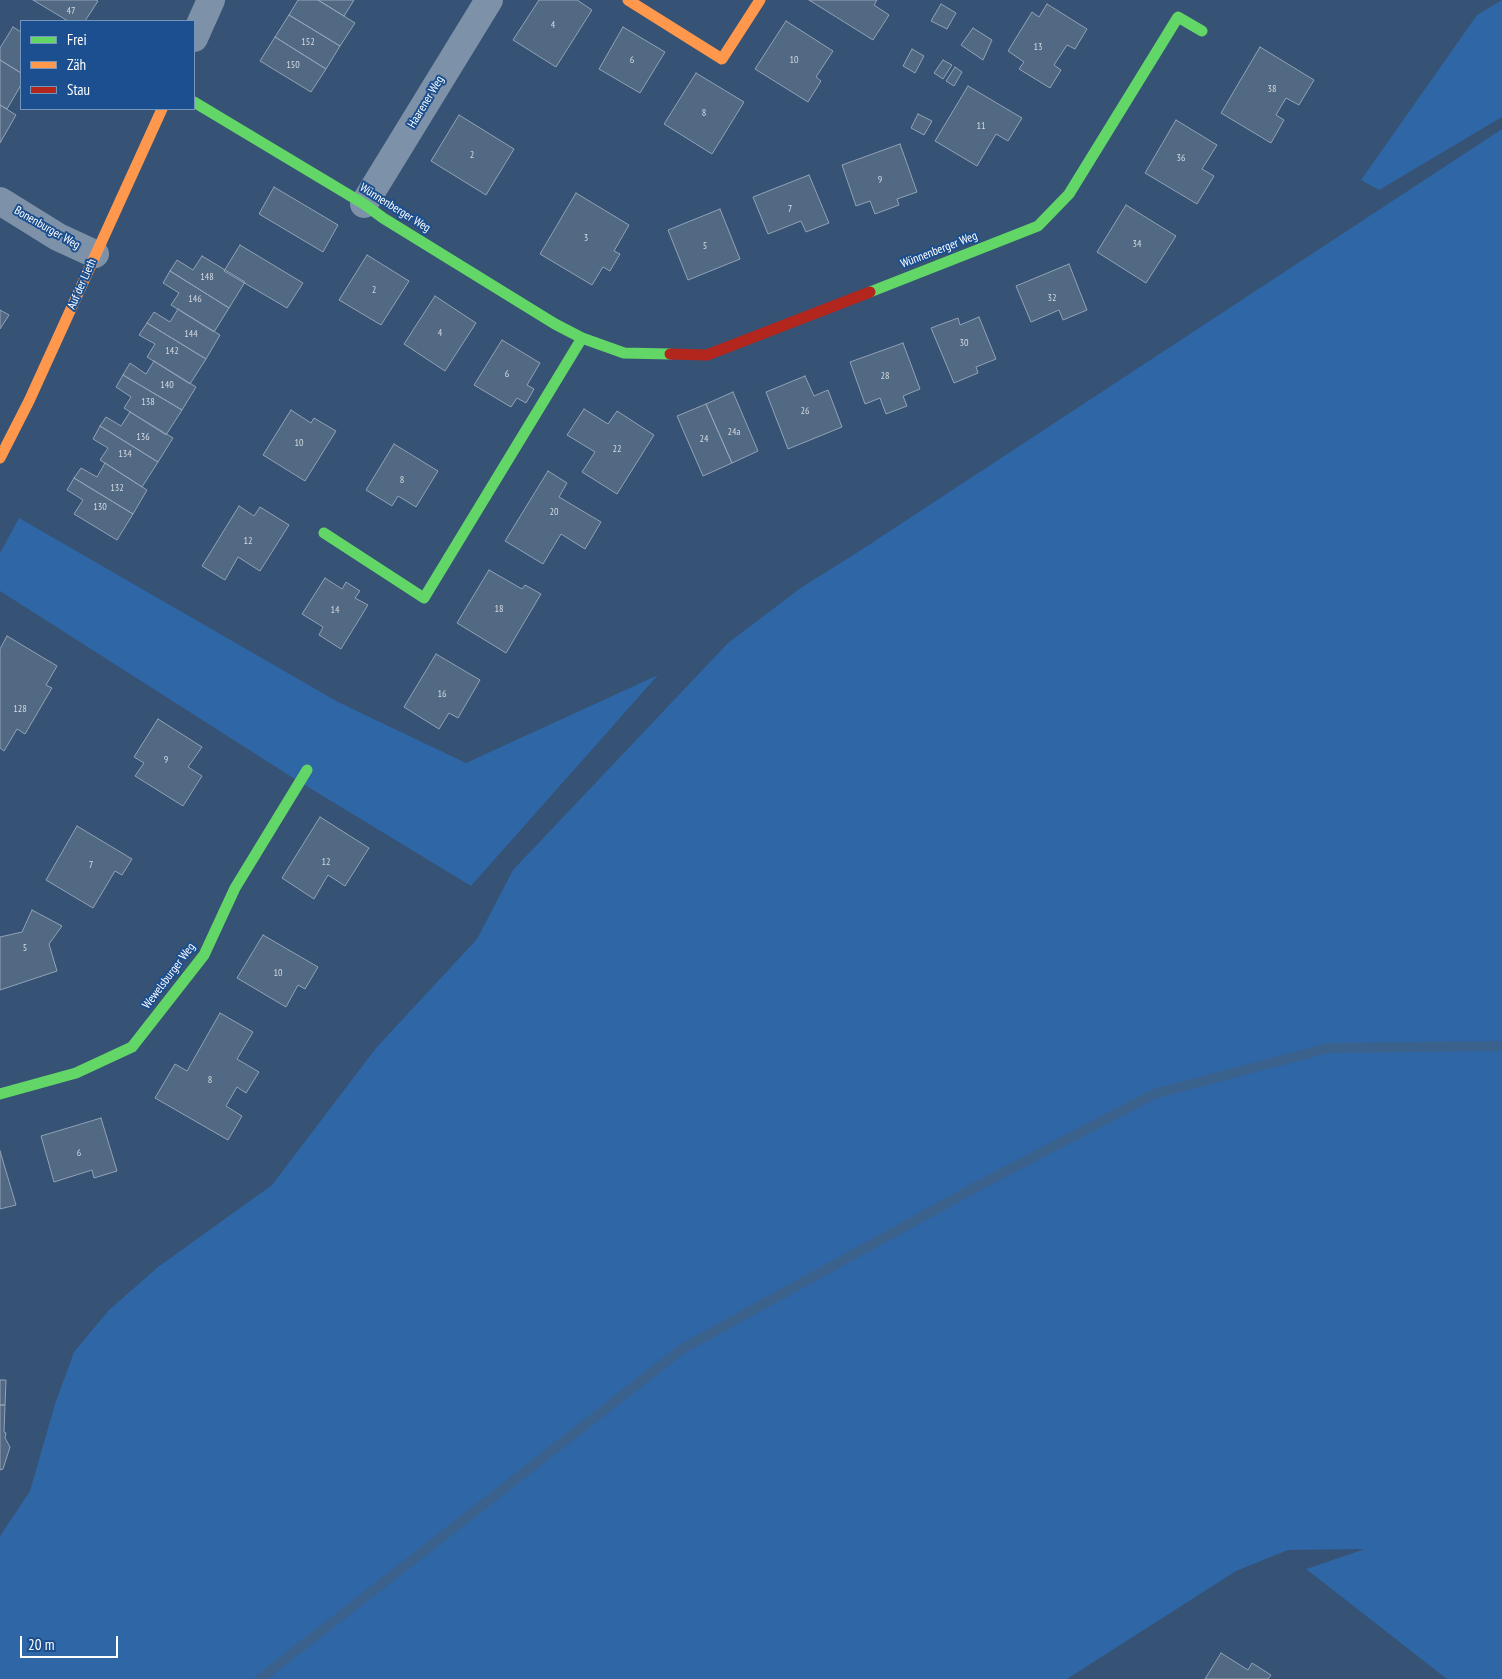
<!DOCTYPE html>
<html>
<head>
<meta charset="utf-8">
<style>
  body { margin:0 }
  #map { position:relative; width:1502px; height:1679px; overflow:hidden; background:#365274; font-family:"PT Sans Narrow",sans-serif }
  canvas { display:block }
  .legend { position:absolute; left:20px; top:20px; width:175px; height:90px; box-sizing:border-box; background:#1b4f8f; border:1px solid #7695bc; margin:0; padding:6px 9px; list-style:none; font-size:15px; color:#fff }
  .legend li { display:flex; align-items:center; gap:10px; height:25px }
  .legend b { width:25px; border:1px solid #7695bc }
  .scale { position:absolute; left:20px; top:1636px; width:98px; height:22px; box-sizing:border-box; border:2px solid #fff; border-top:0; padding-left:6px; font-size:15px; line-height:18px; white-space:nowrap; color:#fff; -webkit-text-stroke:4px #1b4f8f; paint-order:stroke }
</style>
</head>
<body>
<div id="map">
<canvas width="1502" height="1679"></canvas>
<ul class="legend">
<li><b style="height:6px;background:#63d668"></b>Frei</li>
<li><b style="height:6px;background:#ff974d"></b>Zäh</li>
<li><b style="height:6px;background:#b3261e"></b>Stau</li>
</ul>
<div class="scale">20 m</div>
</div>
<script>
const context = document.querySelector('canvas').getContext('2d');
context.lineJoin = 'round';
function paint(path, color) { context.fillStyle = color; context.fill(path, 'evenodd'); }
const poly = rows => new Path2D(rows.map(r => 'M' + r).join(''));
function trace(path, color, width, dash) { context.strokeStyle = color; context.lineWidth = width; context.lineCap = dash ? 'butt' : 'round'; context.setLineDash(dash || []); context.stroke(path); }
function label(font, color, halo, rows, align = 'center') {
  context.font = font + ' "PT Sans Narrow",sans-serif'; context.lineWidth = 4; context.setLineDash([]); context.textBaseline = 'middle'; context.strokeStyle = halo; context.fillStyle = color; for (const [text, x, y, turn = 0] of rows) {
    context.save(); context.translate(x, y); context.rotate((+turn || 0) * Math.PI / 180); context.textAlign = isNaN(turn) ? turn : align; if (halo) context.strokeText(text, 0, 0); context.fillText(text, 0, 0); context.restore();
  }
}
const green = poly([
  [1502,0,1502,117,1379,190,1361,180,1477,15],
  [1502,129,1502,1679,1447,1679,1306,1569,1365,1549,1288,1550,1236,1571,1067,1679,0,1679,0,1536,30,1491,55,1404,74,1352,109,1310,158,1267,272,1185,376,1048,477,939,513,870,728,643,802,587,861,550],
  [19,518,338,702,466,763,658,675,471,886,290,776,0,591,0,553]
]);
const stream = poly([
  [260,1679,682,1349,976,1187,1154,1094,1328,1048,1502,1046]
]);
const building = poly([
  [33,0,96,0,98,1,85,21,68,21,33,0],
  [298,0,318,0,355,23,340,46,289,15,298,0],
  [318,0,354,0,344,16,318,0],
  [539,0,577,0,592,10,556,67,513,40,539,0],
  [809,0,877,0,874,5,889,15,873,40,809,0],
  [941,4,956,13,947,29,931,21,941,4],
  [1047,4,1087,29,1075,49,1067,45,1054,65,1061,70,1050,88,1019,69,1024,62,1008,51,1032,12,1039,17,1047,4],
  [289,15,340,46,326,69,275,37,289,15],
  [786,21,833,51,816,77,821,81,808,102,755,69,786,21],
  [13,27,21,32,21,73,0,60,0,48,13,27],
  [623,27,665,52,640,93,599,69,623,27],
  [973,28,992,40,983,60,961,45,973,28],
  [275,37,326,69,311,92,260,61,275,37],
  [1260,47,1314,80,1299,105,1286,98,1276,115,1284,120,1271,143,1221,113,1260,47],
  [912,49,924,56,915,73,903,66,912,49],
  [0,60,21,73,21,85,7,109,0,105,0,60],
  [943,60,952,65,943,79,934,73,943,60],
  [955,67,962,72,954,86,946,81,955,67],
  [696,73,744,102,712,154,664,124,696,73],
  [968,86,1022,118,1008,141,996,134,977,166,935,141,968,86],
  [0,105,16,115,0,143,0,105],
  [918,114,932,121,924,135,911,128,918,114],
  [459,115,514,149,486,195,431,161,459,115],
  [1176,120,1217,145,1202,169,1214,176,1197,204,1145,173,1176,120],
  [900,144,917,192,897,199,899,205,875,214,870,201,856,206,842,165,900,144],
  [809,175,829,223,806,232,801,221,768,234,753,197,809,175],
  [274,187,338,225,323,252,259,214,274,187],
  [576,193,629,225,614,251,620,254,610,271,603,267,592,285,540,254,576,193],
  [1126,205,1176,236,1146,283,1097,252,1126,205],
  [720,209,740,259,688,280,668,230,720,209],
  [240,245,303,283,287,308,224,271,240,245],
  [367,255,409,281,381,325,339,300,367,255],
  [202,256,245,282,229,308,170,271,177,260,193,270,202,256],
  [1069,264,1087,310,1063,320,1059,310,1031,322,1016,286,1069,264],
  [170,271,229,308,214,332,171,305,179,293,163,283,170,271],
  [435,296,476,323,445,371,404,344,435,296],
  [178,309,220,335,206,359,147,323,154,312,170,322,178,309],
  [0,310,9,315,0,329,0,310],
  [979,317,996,359,976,367,978,373,954,383,931,328,958,318,960,325,979,317],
  [147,323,206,359,190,384,147,357,155,344,139,335,147,323],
  [502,340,540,363,527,385,534,389,526,403,517,398,511,407,474,385,502,340],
  [903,343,920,389,903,396,907,406,886,414,880,398,865,404,850,362,903,343],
  [154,361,196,387,182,410,123,375,130,363,146,374,154,361],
  [123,375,182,410,166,435,124,408,131,397,116,387,123,375],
  [805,376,814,396,828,390,842,427,788,449,766,392,805,376],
  [733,392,758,451,732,463,706,404,733,392],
  [706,404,732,463,703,476,677,416,706,404],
  [584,409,608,424,617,411,654,435,617,494,582,472,595,452,567,435,584,409],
  [291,410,311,423,314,418,336,431,305,481,263,455,291,410],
  [130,412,173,438,158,462,100,426,106,417,121,426,130,412],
  [100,426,158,462,142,487,100,460,108,448,93,439,100,426],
  [394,444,438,471,416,507,398,496,392,506,366,490,394,444],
  [105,463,147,490,133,514,74,478,81,468,97,477,105,463],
  [548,471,567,483,559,497,601,522,585,549,561,534,543,564,505,541,548,471],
  [74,478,133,514,117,540,74,514,83,500,67,490,74,478],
  [239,506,254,516,260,507,289,525,260,571,238,557,225,580,202,566,239,506],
  [489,570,522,589,525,585,541,594,506,653,457,623,489,570],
  [325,578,342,589,346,582,360,591,355,598,368,605,341,649,319,635,323,627,302,614,325,578],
  [7,636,57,666,46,685,52,688,25,734,17,729,4,751,0,748,0,649,7,636],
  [436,654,480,680,458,718,449,713,439,729,404,707,436,654],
  [158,719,202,747,188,767,202,776,183,806,135,776,144,763,134,757,158,719],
  [320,817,369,848,345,886,328,875,314,899,282,878,320,817],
  [77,826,132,859,122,875,115,871,93,908,46,880,77,826],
  [32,910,62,926,49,944,57,971,0,990,0,937,22,932,32,910],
  [263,935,318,967,305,989,298,985,286,1007,237,978,263,935],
  [220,1013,253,1032,237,1059,259,1072,246,1093,237,1087,226,1106,242,1116,228,1140,155,1098,175,1064,187,1071,220,1013],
  [101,1118,117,1171,94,1178,92,1170,54,1182,41,1136,101,1118],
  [0,1151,16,1205,0,1209,0,1151],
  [0,1380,6,1380,5,1405,0,1405,0,1380],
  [0,1405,5,1405,4,1432,6,1433,5,1438,10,1447,3,1469,0,1470,0,1405],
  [1221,1653,1248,1670,1252,1663,1271,1675,1268,1679,1205,1679,1221,1653]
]);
const street = poly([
  [194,38,211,0],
  [0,201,58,237,95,254],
  [364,204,489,0]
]);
const fast = poly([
  [194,102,364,204,383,218,555,324,582,338,624,353,670,354],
  [870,292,1038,226,1069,194,1178,17,1202,31],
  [324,533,424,598,582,338],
  [0,1094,76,1073,132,1047,204,955,235,888,307,770]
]);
const slow = poly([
  [628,0,722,59,760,0],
  [0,458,29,401,162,109]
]);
const jam = poly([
  [670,354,707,355,870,292]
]);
const numberNames = [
  ["47",71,11],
  ["4",553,25],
  ["152",308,42],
  ["13",1038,47],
  ["6",632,60],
  ["10",794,60],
  ["150",293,65],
  ["38",1272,89],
  ["8",704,113],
  ["11",981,126],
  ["2",472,155],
  ["36",1181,158],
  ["9",880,180],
  ["7",790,209],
  ["3",586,238],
  ["34",1137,244],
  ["5",705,246],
  ["148",207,277],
  ["2",374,290],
  ["32",1052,298],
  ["146",195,299],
  ["4",440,333],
  ["144",191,334],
  ["30",964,343],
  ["142",172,351],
  ["6",507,374],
  ["28",885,376],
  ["140",167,385],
  ["138",148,402],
  ["26",805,411],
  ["24a",734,432],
  ["136",143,437],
  ["24",704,439],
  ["10",299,443],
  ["22",617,449],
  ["134",125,454],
  ["8",402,480],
  ["132",117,488],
  ["130",100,507],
  ["20",554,512],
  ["12",248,541],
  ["18",499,609],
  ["14",335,610],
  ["16",442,694],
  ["128",20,709],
  ["9",166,760],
  ["12",326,862],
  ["7",91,865],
  ["5",25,948],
  ["10",278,973],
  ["8",210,1080],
  ["6",79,1153]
];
const streetNames = [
  ["Haarener Weg",426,102,-59],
  ["Wünnenberger Weg",395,208,32],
  ["Bonenburger Weg",47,228,30],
  ["Wünnenberger Weg",939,250,-21],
  ["Auf der Lieth",82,284,-66],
  ["Wewelsburger Weg",169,976,-53]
];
paint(green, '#2f66a5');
trace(stream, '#3b618d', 10);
paint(building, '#526984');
trace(building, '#92a2b6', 1);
trace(street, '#7d92a8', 28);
trace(fast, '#63d668', 11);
trace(slow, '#ff974d', 11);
trace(jam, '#b3261e', 11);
label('10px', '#d4dae0', null, numberNames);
label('12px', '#fff', '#1b4f8f', streetNames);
</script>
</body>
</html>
